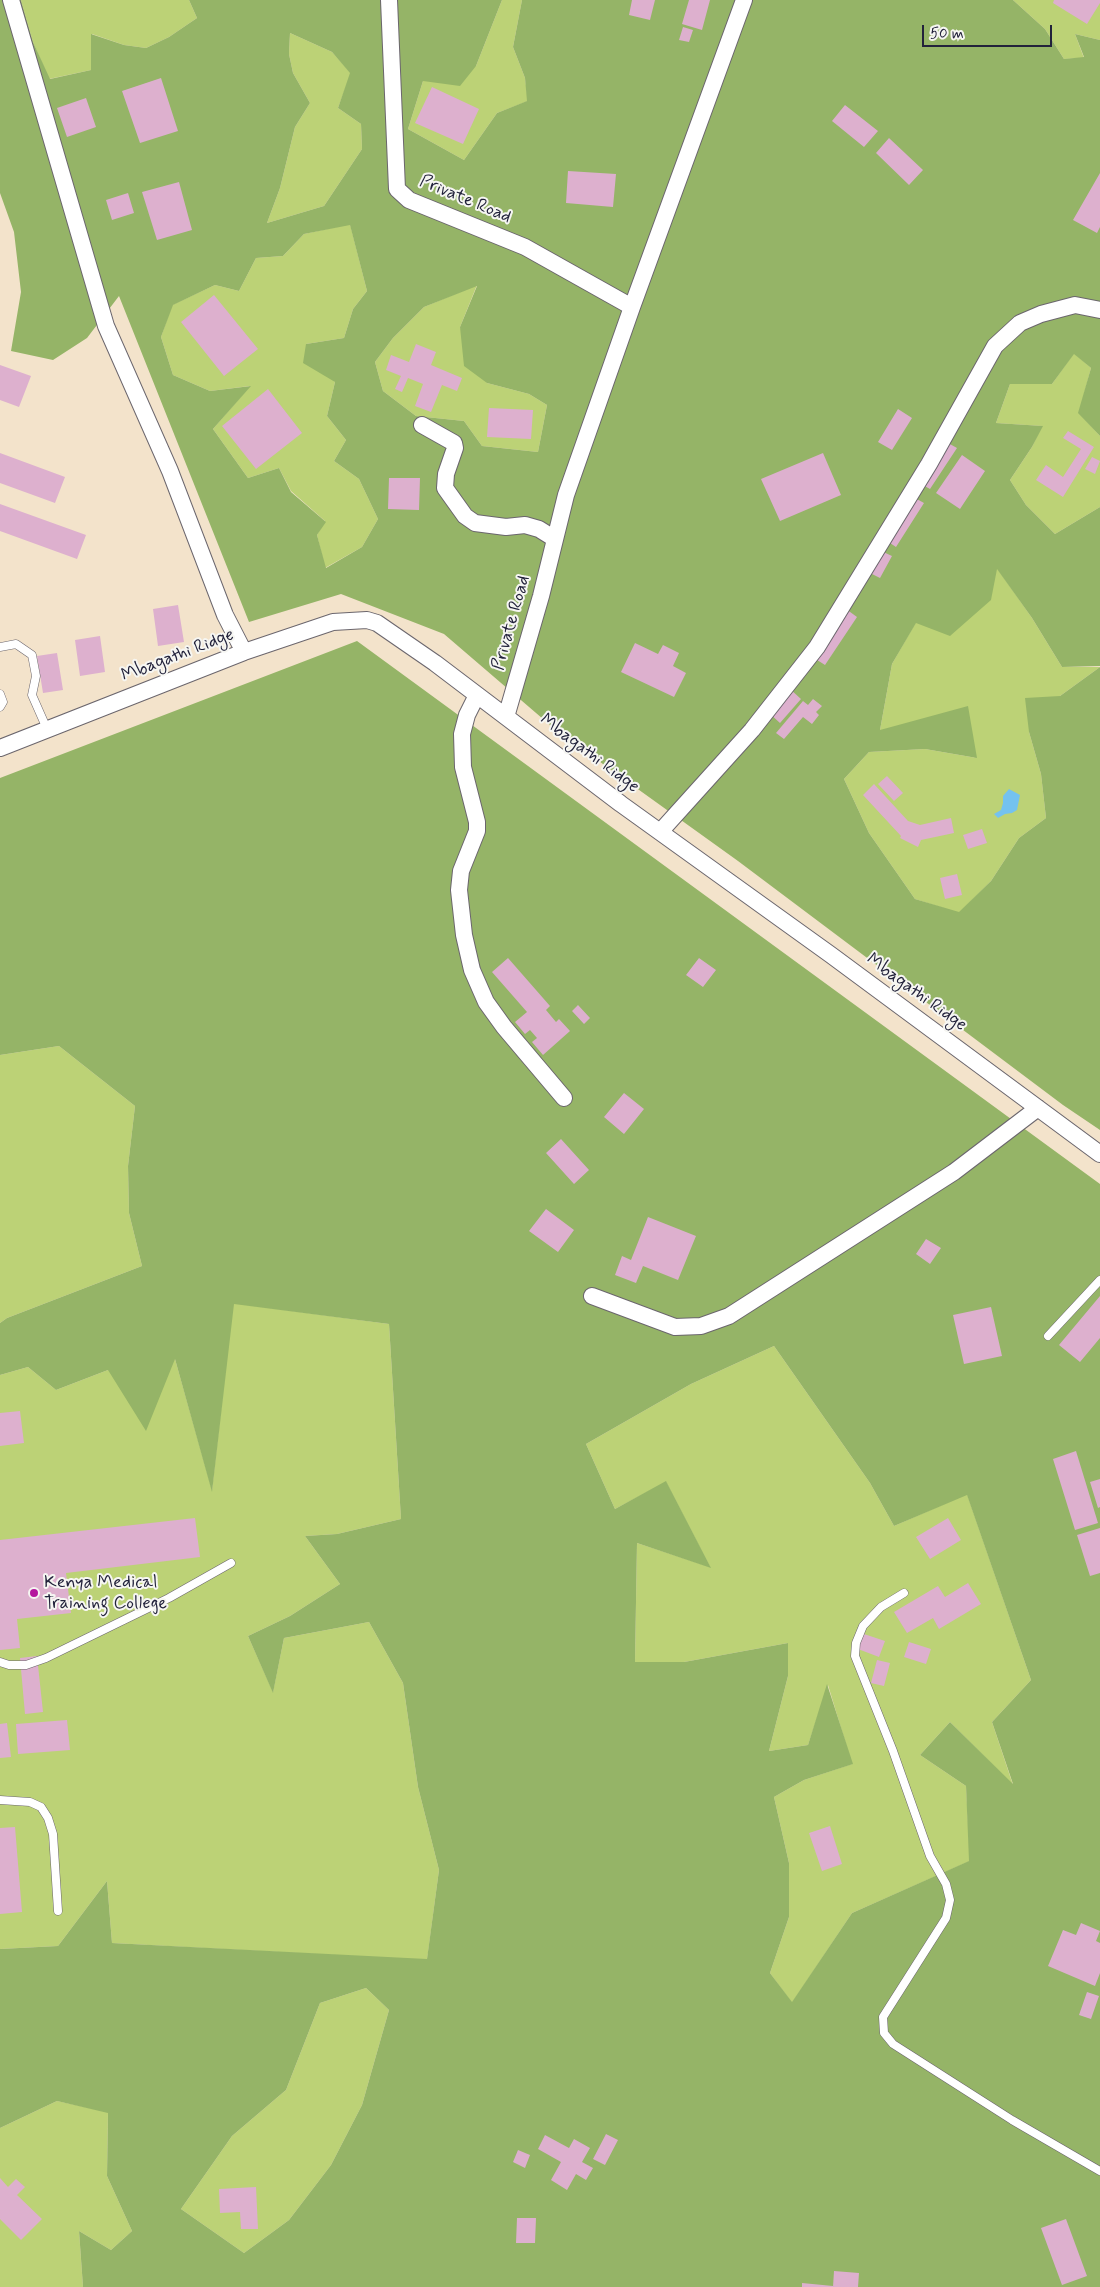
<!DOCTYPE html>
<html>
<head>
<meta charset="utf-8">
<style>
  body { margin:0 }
  #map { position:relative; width:1100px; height:2287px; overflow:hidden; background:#f3e3cb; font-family:Mynerve,sans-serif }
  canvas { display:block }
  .scale { position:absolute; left:922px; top:25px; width:130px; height:22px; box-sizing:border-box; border:2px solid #22223b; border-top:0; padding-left:6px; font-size:15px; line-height:18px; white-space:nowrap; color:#22223b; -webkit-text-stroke:4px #f6f6f2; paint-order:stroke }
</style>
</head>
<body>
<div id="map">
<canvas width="1100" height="2287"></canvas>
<div class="scale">50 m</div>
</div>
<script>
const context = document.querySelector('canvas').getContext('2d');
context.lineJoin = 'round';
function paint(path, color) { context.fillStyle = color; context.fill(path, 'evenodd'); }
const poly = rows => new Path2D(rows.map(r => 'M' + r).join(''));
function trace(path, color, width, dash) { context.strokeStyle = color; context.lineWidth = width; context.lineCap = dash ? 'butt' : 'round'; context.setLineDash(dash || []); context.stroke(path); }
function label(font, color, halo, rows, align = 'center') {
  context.font = font + ' Mynerve,sans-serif'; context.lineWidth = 4; context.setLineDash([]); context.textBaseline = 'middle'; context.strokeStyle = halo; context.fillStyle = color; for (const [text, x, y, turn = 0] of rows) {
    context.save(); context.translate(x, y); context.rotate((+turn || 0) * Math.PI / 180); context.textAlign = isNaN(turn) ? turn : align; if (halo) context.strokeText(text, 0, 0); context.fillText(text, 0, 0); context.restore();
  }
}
const green = poly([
  [21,0,189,0,197,18,169,37,146,48,124,45,92,34,91,70,49,79,33,42],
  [502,0,522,0,513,47,525,78,528,101,497,113,464,160,408,129,423,81,476,66],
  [1013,0,1100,0,1100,40,1075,34,1084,58,1064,59,1045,29],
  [290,33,332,52,351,73,338,108,361,124,362,149,324,206,267,223,280,188,295,127,310,103,293,73,289,54],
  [350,224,367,291,353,309,344,338,306,344,335,382,327,416,346,440,334,461,359,479,378,519,362,547,325,568,317,535,325,521,291,491,279,468,248,478,213,429,250,386,210,391,173,375,161,337,172,305,215,285,239,291,256,258,283,256,304,234],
  [477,285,460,327,487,383,529,394,547,405,538,452,482,446,464,421,416,416,383,391,375,362,393,338,424,307],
  [1074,353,1091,368,1079,413,1100,436,1100,507,1055,534,1026,505,1010,480,1032,447,1042,426,996,423,1010,384,1052,384],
  [997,568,1032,618,1062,667,1100,667,1060,696,1029,732,1041,774,1046,818,1019,838,991,881,959,913,915,899,869,833,844,779,869,752,925,749,977,758,880,730,892,664,916,622],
  [59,1046,135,1106,128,1166,129,1213,142,1266,7,1318,0,1323,0,1055],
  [233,1303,389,1324,401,1519,337,1534,305,1536,340,1584,290,1616,248,1636,273,1692,284,1638,369,1622,403,1683,418,1787,439,1870,427,1960,112,1943,107,1881,58,1946,0,1949,0,1375,28,1367,56,1390,108,1370,175,1359,212,1490],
  [774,1346,870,1483,894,1526,967,1494,1031,1680,992,1722,1013,1785,950,1722,920,1755,966,1786,970,1861,852,1913,792,2003,770,1973,789,1917,789,1863,774,1797,804,1780,852,1764,828,1685,808,1745,769,1751,788,1676,788,1643,684,1662,635,1662,637,1543,710,1567,666,1482,615,1509,586,1444,691,1384],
  [366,1988,389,2010,362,2105,331,2165,289,2220,244,2253,181,2209,232,2136,286,2090,320,2003],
  [57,2101,108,2112,107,2176,132,2231,111,2250,79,2231,83,2287,0,2287,0,2128]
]);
const forest = poly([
  [0,0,21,0,33,42,50,79,91,70,91,34,124,45,146,48,169,37,197,18,189,0,502,0,476,66,460,86,423,81,408,129,464,160,497,113,527,101,525,78,513,47,522,0,1013,0,1045,29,1064,59,1084,57,1075,34,1100,40,1100,436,1078,413,1091,368,1074,354,1052,384,1010,384,996,423,1043,426,1032,447,1010,480,1026,505,1055,534,1100,507,1100,666,1062,667,1032,618,997,569,991,600,950,636,916,623,892,664,880,730,968,706,977,758,925,749,869,752,844,779,869,833,915,899,959,912,991,881,1019,838,1046,818,1041,774,1029,732,1025,698,1060,696,1100,667,1100,1130,1063,1105,738,861,557,731,444,634,341,594,249,622,119,296,87,338,53,360,11,351,21,292,14,232,0,193],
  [290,33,332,52,350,73,338,108,361,124,362,149,324,206,267,223,280,188,295,127,310,103,293,73,289,54],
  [350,225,367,291,353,309,344,338,306,344,303,363,335,382,327,416,346,440,334,461,359,479,378,519,362,547,326,568,317,535,326,522,291,492,279,468,248,478,213,429,251,386,210,391,173,375,161,337,173,305,215,285,239,291,256,258,283,256,304,234],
  [477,286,460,327,464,366,487,383,529,394,547,405,538,452,482,446,464,421,416,416,383,391,375,362,393,338,424,307],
  [357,641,1100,1184,1100,2287,83,2287,79,2231,111,2250,132,2231,107,2176,108,2113,57,2101,0,2128,0,1949,58,1946,107,1881,112,1943,427,1959,439,1870,418,1787,403,1683,369,1622,284,1638,273,1693,248,1636,290,1616,340,1584,305,1536,337,1534,401,1519,389,1324,234,1304,212,1492,175,1359,146,1431,108,1370,56,1390,28,1367,0,1375,0,1323,7,1318,142,1266,129,1213,128,1166,135,1106,59,1046,0,1055,0,778],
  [774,1346,870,1483,894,1526,967,1495,1031,1680,992,1722,1013,1784,950,1722,920,1755,966,1786,969,1861,852,1913,792,2002,770,1973,789,1917,789,1863,774,1797,804,1780,853,1764,827,1684,808,1745,769,1751,788,1676,788,1643,684,1662,635,1662,637,1543,711,1568,666,1481,615,1509,586,1444,691,1384],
  [366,1988,389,2010,362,2105,331,2165,289,2220,244,2253,181,2209,232,2136,286,2090,320,2003]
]);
const water = poly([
  [1009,789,1020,795,1017,810,1012,813,1005,814,998,818,994,814,1001,810,1003,803,1003,796]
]);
const building = poly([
  [632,0,655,0,650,20,629,15],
  [689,0,710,0,702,30,682,24],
  [1054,0,1100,0,1100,3,1087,24,1053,3],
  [683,27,693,30,689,42,679,40],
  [161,78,178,131,140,143,122,91],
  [432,87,479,109,463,144,415,123],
  [86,98,96,127,67,137,57,108],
  [845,105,878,131,864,147,832,121],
  [889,138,923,170,909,185,876,153],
  [568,171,616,174,613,207,566,203],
  [1100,173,1100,227,1097,233,1073,220],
  [179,182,192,230,157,240,142,192],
  [128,193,134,213,112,220,106,200],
  [214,295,258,349,224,376,181,322],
  [416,344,436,352,431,365,462,378,457,391,442,385,431,412,415,406,423,384,408,378,402,392,395,389,401,376,386,370,391,355,409,362],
  [0,365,31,376,19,407,0,400],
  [268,389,302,433,256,469,222,426],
  [489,408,533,410,531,439,487,437],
  [898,409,912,418,892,450,878,442],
  [1068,431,1094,447,1063,497,1036,480,1046,465,1063,477,1081,449,1063,438],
  [948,443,957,448,930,489,921,484],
  [0,453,65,477,55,503,0,483],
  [823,453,841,495,780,521,761,479],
  [962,455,985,471,960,509,936,493],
  [1092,457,1100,461,1095,474,1085,469],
  [389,478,420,478,419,510,388,509],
  [915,498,924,503,896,547,887,541],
  [0,504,86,535,77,559,0,531],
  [879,550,892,556,880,578,868,572],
  [178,605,184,642,158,646,153,609],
  [846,609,857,617,825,665,814,658],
  [100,636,105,672,80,676,75,640],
  [635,643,658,654,663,645,679,653,673,666,686,673,674,697,621,672],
  [57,653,63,690,43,693,37,656],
  [790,689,801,699,780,723,769,713],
  [813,699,822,706,816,712,819,715,812,724,803,717,784,739,776,733,803,701,808,705],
  [887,776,903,793,894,801,878,784],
  [874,784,908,821,920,825,951,818,954,833,921,840,918,847,900,838,901,836,863,795],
  [982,829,987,843,968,849,963,835],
  [957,874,962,895,945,899,940,878],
  [508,958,550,1006,546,1010,556,1022,559,1019,570,1031,543,1055,532,1042,537,1038,530,1030,525,1034,515,1022,527,1012,492,972],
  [699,958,716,970,703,987,686,975],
  [578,1005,590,1018,584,1024,572,1011],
  [624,1093,644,1109,624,1134,604,1117],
  [561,1139,589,1170,574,1184,546,1153],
  [546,1209,574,1230,558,1252,529,1231],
  [648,1217,696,1236,678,1280,643,1266,636,1283,615,1275,622,1256,631,1260],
  [926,1239,941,1248,930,1264,916,1254],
  [1100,1296,1100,1338,1080,1362,1059,1345],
  [991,1307,1002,1356,964,1364,953,1315],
  [20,1411,24,1443,0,1446,0,1413],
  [1076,1451,1098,1523,1075,1530,1053,1459],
  [1100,1479,1100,1507,1098,1508,1090,1482],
  [195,1518,200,1557,66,1573,71,1613,17,1619,20,1648,0,1650,0,1540],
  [948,1518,961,1540,930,1559,916,1537],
  [1100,1528,1100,1573,1090,1576,1077,1535],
  [968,1583,981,1604,939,1629,933,1618,907,1633,894,1612,938,1586,945,1597],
  [864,1634,885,1641,879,1657,858,1649],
  [909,1642,931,1649,926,1664,904,1657],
  [37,1656,43,1712,25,1714,20,1658],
  [877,1660,890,1663,884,1686,871,1683],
  [67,1720,70,1750,18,1754,16,1724],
  [7,1723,11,1757,0,1758,0,1724],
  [830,1826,842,1864,822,1871,809,1833],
  [15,1827,22,1912,0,1914,0,1828],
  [1081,1923,1100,1931,1096,1941,1100,1943,1100,1973,1095,1986,1048,1966,1063,1930,1076,1935],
  [1087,1992,1099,1996,1091,2019,1079,2015],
  [606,2134,618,2140,605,2165,593,2159],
  [545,2135,569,2148,574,2139,590,2148,582,2162,593,2168,586,2180,576,2174,567,2190,551,2180,561,2162,538,2149],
  [518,2150,530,2155,525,2168,513,2162],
  [0,2178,8,2187,16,2179,25,2187,17,2195,42,2219,21,2240,0,2219],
  [256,2187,258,2229,241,2229,240,2212,220,2213,219,2189],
  [517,2218,536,2218,535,2243,516,2243],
  [1066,2219,1087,2276,1062,2285,1041,2228],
  [834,2271,859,2273,858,2287,833,2287],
  [802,2283,833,2286,833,2287,802,2287]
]);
const lane = poly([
  [0,647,16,644,32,655,36,676,32,695,47,729],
  [0,694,3,702,0,707],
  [1048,1336,1100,1280],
  [904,1593,881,1607,863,1626,856,1643,855,1656,893,1751,930,1856,946,1884,950,1900,946,1918,883,2017,884,2033,893,2044,1012,2120,1100,2171],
  [0,1662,9,1665,26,1665,46,1658,169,1598,231,1563],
  [0,1800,30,1802,41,1807,48,1818,53,1834,58,1911]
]);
const street = poly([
  [11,0,106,326,170,471,225,615,244,652],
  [389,0,397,189,409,200,525,247,632,307],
  [422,425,454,443,455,448,446,474,445,488,465,516,475,523,506,527,525,525,539,529,555,539],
  [477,695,467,715,462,734,463,767,477,822,477,831,461,871,459,890,464,935,472,970,486,1002,504,1027,564,1098],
  [506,717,541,596,566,495,632,307,744,0],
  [0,748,244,652,333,622,367,620,377,623,435,663,621,804,831,955,1100,1154],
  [660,832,752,730,817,647,929,464,995,346,1020,323,1041,314,1075,305,1100,310],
  [592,1296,675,1327,701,1326,729,1316,954,1172,1038,1108]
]);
const markers = [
  [34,1593,5,"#b5179e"]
];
const streetNames = [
  ["Private Road",465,200,23],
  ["Private Road",512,623,-74],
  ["Mbagathi Ridge",178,656,-21],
  ["Mbagathi Ridge",589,754,37],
  ["Mbagathi Ridge",916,993,36]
];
const poiNames = [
  ["Kenya Medical",44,1583],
  ["Training College",44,1604]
];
paint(green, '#bcd276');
paint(forest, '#95b467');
paint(water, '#74c2ef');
paint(building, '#ddb0ce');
trace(lane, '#6b666d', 9);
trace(street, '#6b666d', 18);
trace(lane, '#fff', 8);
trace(street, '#fff', 16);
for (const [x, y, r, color] of markers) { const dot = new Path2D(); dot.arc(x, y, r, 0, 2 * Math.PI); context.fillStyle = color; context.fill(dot); trace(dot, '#f6f6f2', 2); }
label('18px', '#22223b', '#f6f6f2', streetNames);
label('18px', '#22223b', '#f6f6f2', poiNames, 'left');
</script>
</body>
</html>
